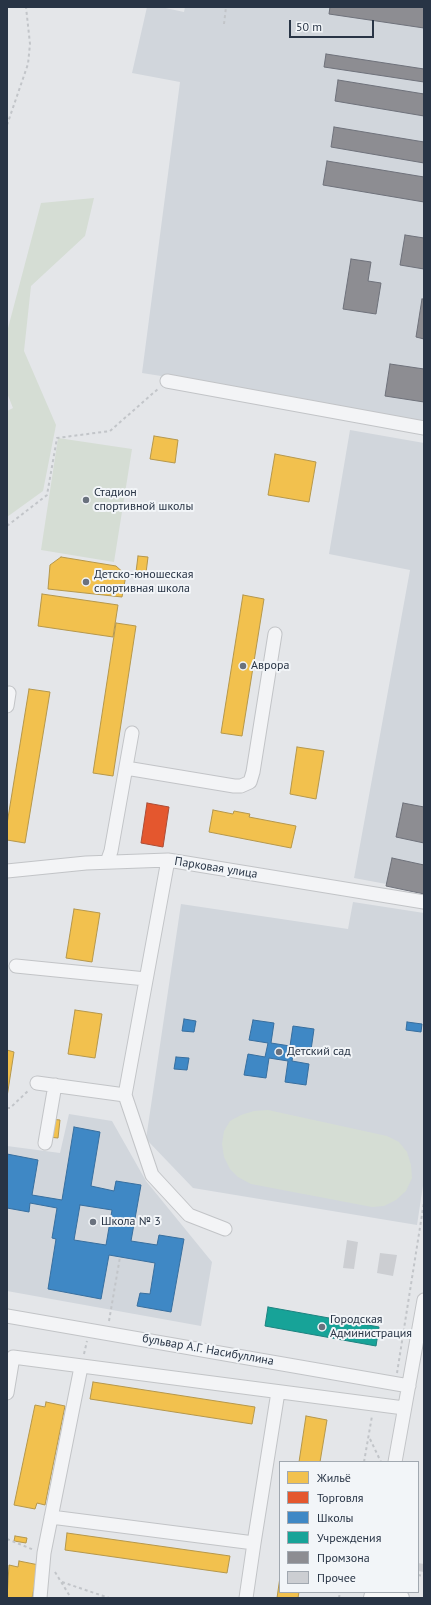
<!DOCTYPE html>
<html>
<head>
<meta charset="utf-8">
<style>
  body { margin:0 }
  #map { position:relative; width:431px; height:1605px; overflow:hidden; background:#e4e6e9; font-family:"PT Sans",sans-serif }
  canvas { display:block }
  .frame { position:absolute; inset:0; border:8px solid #283445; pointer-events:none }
  .legend { position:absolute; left:279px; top:1461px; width:140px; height:132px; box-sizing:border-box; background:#f2f5f8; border:1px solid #a1a8b0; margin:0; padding:5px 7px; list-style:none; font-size:12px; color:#283445 }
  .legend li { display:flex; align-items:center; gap:8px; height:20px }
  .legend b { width:20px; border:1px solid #a1a8b0 }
  .scale { position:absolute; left:289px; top:20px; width:85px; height:18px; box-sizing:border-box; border:2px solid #283445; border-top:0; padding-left:5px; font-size:12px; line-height:14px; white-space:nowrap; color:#283445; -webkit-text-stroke:3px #f2f5f8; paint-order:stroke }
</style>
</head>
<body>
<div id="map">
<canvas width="431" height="1605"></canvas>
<div class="frame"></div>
<ul class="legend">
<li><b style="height:11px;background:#f2c14e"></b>Жильё</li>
<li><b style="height:11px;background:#e4572e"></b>Торговля</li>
<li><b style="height:11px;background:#3f88c5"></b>Школы</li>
<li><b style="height:11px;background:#17a398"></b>Учреждения</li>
<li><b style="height:11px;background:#8d8d92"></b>Промзона</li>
<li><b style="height:11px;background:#ccced2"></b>Прочее</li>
</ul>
<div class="scale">50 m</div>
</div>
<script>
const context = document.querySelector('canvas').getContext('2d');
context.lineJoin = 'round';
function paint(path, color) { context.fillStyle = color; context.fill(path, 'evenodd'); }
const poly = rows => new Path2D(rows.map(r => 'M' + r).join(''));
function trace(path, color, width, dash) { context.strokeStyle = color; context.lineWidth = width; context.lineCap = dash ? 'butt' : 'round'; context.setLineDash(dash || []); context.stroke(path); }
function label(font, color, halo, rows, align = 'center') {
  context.font = font + ' "PT Sans",sans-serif'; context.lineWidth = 4; context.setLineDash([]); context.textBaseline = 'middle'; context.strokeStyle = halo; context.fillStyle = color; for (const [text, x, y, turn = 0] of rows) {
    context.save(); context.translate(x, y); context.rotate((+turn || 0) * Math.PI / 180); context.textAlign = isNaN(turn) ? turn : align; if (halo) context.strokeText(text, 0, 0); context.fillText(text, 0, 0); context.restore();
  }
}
const built = poly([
  [147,7,161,7,184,12,185,7,424,7,424,422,289,396,142,373,180,82,132,73],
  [350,430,424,443,424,891,354,878,410,570,329,554],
  [353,902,424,913,424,1179,417,1225,193,1188,146,1139,181,904,348,929],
  [69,1114,112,1121,146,1181,212,1262,201,1326,7,1291,7,1146,60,1153]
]);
const green = poly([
  [94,198,85,236,31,286,24,351,56,425,43,491,7,517,7,411,13,408,7,393,7,332,41,203],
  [58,438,132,449,114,562,41,550],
  [268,1110,387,1136,399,1142,407,1152,411,1165,412,1178,406,1191,396,1200,384,1206,372,1207,251,1184,238,1177,230,1169,224,1157,222,1144,224,1131,230,1121,241,1115,254,1111]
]);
const homes = poly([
  [154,436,178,440,175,463,150,459,154,436],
  [275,454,316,462,309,502,268,495,275,454],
  [138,556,148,557,146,573,136,572,138,556],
  [61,557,116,566,126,575,122,597,48,589,50,565,61,557],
  [42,594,118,605,113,637,38,626,42,594],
  [243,595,264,599,242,736,221,733,243,595],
  [116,623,136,626,113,776,93,773,116,623],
  [29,689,50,692,25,843,7,840,7,824,29,689],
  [297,747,324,751,316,799,290,794,297,747],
  [213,810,233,814,234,811,250,814,249,817,296,826,291,848,209,832,213,810],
  [74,909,100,913,92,962,66,958,74,909],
  [75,1010,102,1014,95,1058,68,1054,75,1010],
  [7,1050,14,1052,7,1097,7,1050],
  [50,1119,60,1120,58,1138,48,1137,50,1119],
  [93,1382,255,1407,252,1424,90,1399,93,1382],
  [46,1402,65,1406,45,1505,37,1503,35,1509,14,1505,35,1405,45,1407,46,1402],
  [306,1416,327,1420,320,1462,299,1462,306,1416],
  [67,1533,230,1556,227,1573,65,1550,67,1533],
  [15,1536,27,1538,26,1543,14,1541,15,1536],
  [19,1561,39,1565,32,1598,7,1598,9,1565,18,1567,19,1561],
  [280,1577,280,1592,299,1592,298,1598,277,1598,280,1577]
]);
const shops = poly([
  [147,803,169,807,163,847,141,843,147,803]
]);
const schools = poly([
  [184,1019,196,1021,194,1032,182,1031,184,1019],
  [253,1020,274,1023,271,1043,290,1046,293,1026,314,1029,311,1050,294,1048,292,1061,309,1064,306,1085,285,1082,288,1061,269,1058,266,1078,244,1075,248,1054,265,1057,268,1043,249,1040,253,1020],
  [407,1022,422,1024,421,1032,406,1030,407,1022],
  [176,1057,189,1058,187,1070,174,1069,176,1057],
  [74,1127,100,1132,91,1186,114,1191,116,1181,141,1185,131,1241,157,1245,159,1235,184,1239,171,1312,137,1306,140,1293,150,1294,155,1263,109,1255,101,1299,48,1289,56,1239,52,1238,57,1208,30,1203,29,1212,7,1208,7,1154,38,1160,32,1195,62,1200,74,1127],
  [80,1205,112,1210,106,1245,74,1240,80,1205]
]);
const public = poly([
  [268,1307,379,1327,376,1346,265,1326,268,1307]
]);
const industry = poly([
  [330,7,424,7,424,28,329,14,330,7],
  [326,54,424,69,424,82,324,67,326,54],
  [338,80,424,94,424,116,335,101,338,80],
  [334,127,424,142,424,163,331,147,334,127],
  [327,161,424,177,424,202,323,185,327,161],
  [405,235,424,238,424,269,400,265,405,235],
  [351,259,371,262,368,281,381,283,376,314,343,309,351,259],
  [422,299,424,299,424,339,416,337,422,299],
  [390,364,424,369,424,402,385,396,390,364],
  [403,803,424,807,424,843,396,837,403,803],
  [392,858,424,865,424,894,386,886,392,858]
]);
const building = poly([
  [347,1240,358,1242,354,1269,343,1268],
  [380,1253,397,1255,393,1276,377,1273],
  [418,1563,424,1564,424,1572,418,1571]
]);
const path = poly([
  [224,24,226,7],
  [7,125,28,64,30,44,26,7],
  [7,526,47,495,57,438,110,431,159,388],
  [7,1108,10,1108,29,1090],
  [109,1321,120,1257],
  [84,1354,87,1341],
  [397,1373,424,1202],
  [370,1439,381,1462],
  [364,1462,372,1416],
  [7,1539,34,1550],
  [55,1572,71,1598],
  [418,1575,424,1576],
  [62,1582,109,1598],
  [339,1598,340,1592]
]);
const minor = poly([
  [167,381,424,428],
  [7,706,9,693],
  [126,768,234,786,241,786,250,782,253,772,275,634],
  [168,860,125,1095,152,1175,189,1215,225,1229],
  [107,862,111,851,132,733],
  [7,871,86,863,168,860,424,902],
  [16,966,146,979],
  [37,1083,125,1095],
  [45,1143,55,1085],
  [7,1316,409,1386],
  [7,1393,13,1357,404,1408],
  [395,1462,424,1300],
  [51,1517,254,1543,246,1598],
  [254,1543,278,1392],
  [40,1598,44,1553,81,1367]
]);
const major = poly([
  [372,1598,373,1594,401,1598]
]);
const markers = [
  [86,500,4,"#6a727e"],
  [86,582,4,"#6a727e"],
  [243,666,4,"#6a727e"],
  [279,1052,4,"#6a727e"],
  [93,1222,4,"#6a727e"],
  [322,1327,4,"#6a727e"]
];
const poiNames = [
  ["Стадион",94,493],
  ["спортивной школы",94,507],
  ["Детско-юношеская",94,575],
  ["спортивная школа",94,589],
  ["Аврора",251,666],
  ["Детский сад",287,1052],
  ["Школа № 3",101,1222],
  ["Городская",330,1320],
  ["Администрация",330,1334]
];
const streetNames = [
  ["Парковая улица",216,868,9],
  ["бульвар А.Г. Насибуллина",208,1350,10]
];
paint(built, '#d1d6dc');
paint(green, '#d5ddd4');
paint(homes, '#f2c14e');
trace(homes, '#b5974b', 1);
paint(shops, '#e4572e');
trace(shops, '#ac4c35', 1);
paint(schools, '#3f88c5');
trace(schools, '#386f9f', 1);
paint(public, '#17a398');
trace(public, '#1c827f', 1);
paint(industry, '#8d8d92');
trace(industry, '#6f727b', 1);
paint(building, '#ccced2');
trace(minor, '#c2c4c7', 15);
trace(major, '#c0c3c7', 18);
trace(path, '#c2c5c9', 2, [3, 3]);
trace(minor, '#f3f4f6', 13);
trace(major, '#f7f7f7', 16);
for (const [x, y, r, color] of markers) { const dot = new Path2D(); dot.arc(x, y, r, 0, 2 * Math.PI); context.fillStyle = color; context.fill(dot); trace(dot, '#f2f5f8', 1.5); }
label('12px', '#283445', '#f2f5f8', poiNames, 'left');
label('12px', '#283445', '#f2f5f8', streetNames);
</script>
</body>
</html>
